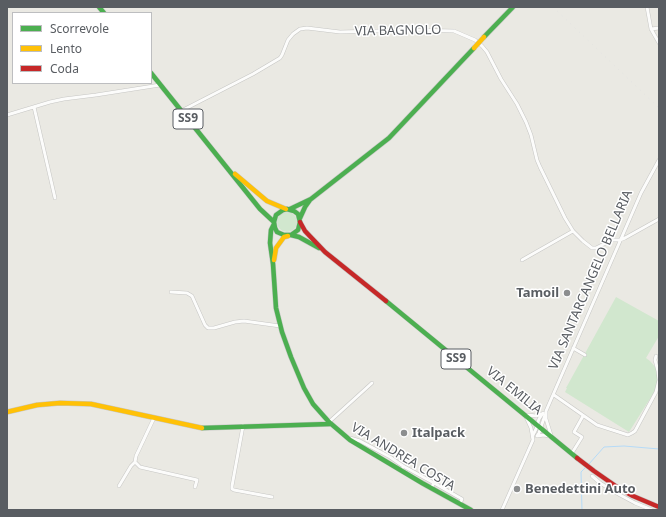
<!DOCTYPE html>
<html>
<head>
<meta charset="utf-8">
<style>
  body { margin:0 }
  #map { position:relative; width:666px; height:517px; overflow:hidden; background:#eae9e3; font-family:"Noto Sans",sans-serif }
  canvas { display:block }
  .frame { position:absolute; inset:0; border:8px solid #595d62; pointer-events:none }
  .legend { position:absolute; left:12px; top:12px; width:140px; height:72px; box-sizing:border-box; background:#fff; border:1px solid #bdbec0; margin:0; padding:5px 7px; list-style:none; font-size:12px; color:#595d62 }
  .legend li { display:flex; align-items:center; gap:8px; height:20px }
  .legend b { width:20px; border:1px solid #bdbec0 }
</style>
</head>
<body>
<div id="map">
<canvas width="666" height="517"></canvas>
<div class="frame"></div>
<ul class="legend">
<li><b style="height:5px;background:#4caf50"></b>Scorrevole</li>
<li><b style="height:5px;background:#ffc107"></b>Lento</li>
<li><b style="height:5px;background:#c62828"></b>Coda</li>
</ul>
</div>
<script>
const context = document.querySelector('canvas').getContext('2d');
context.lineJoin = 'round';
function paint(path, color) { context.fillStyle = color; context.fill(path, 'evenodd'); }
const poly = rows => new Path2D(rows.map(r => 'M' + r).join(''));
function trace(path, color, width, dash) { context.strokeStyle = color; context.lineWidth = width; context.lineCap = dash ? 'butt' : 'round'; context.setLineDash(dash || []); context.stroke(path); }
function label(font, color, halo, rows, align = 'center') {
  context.font = font + ' "Noto Sans",sans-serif'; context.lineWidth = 3; context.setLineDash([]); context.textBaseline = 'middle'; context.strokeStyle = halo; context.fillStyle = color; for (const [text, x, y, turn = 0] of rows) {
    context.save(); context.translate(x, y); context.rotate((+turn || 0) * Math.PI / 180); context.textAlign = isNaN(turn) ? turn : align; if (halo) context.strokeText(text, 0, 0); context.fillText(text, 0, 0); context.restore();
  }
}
const green = poly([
  '277 222a10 10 0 1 1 20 0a10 10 0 1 1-20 0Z',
  [616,297,659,321,659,336,646,358,650,361,657,369,658,374,658,386,629,432,565,392,567,388,566,388]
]);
const stream = poly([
  [589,464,604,447,624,446,659,449],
  [582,510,581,472,586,467]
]);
const street = poly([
  [647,7,651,29,659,43],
  [651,29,659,28],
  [34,107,55,198],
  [181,111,253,74,280,58,282,55,288,40,293,34,300,29,307,28,340,32,413,30,454,31,475,40,482,46,487,52,501,79,517,104,526,122,531,135,537,160,540,167,565,218,573,231,583,241,592,248,596,248,612,240,620,240,625,238,659,219],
  [7,115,50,102,64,99,96,95,160,85],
  [522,260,573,231],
  [171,292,187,293,192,296,205,325,208,328,214,328,235,322,244,321,280,326],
  [573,348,585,355],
  [554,395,597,425,628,435,632,433,635,431,656,392,659,380,658,371,655,360,656,356],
  [528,415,536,416,541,414],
  [329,422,372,383],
  [243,426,232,486,232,489,234,490,272,497],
  [533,435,538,425,538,422,539,419,543,413],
  [551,435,546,419,546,411,641,193,659,160],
  [537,436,539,433,545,415],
  [537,436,544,435,549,436],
  [350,438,360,441,390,457,403,466],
  [572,453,582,437,574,432,583,416],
  [135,462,140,467,197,480,195,487],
  [403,467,403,466,434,483],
  [592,476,600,483,620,495,635,503,652,510],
  [119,486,131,466,135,462,136,456,154,418],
  [431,488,434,483,462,499,460,504],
  [502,510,533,440,531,428,526,417]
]);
const fast = poly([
  [99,7,104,13],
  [484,37,513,7],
  [151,73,260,209,274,222,275,228,277,232,284,235,291,235,298,230,300,222,298,214,294,211,287,209,283,210,276,215,274,222],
  [290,209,311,199,389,138,474,48],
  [300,218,305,207,310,200],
  [274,224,271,230,270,243,273,264,276,308,282,332,291,357,304,388,313,404,329,422,350,440,422,483,471,510],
  [291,235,299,237,319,248],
  [386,301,577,458],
  [202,428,330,424]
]);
const slow = poly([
  [235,174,267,201,286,209],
  [274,260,276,248,284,237,288,236],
  [7,412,37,405,60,403,91,404,202,428]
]);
const jam = poly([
  [300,222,305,231,325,252,386,301],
  [577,458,594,471,617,487,633,496,659,507]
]);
const rail = poly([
  [553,7,659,108]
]);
const slowBridge = poly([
  [474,48,484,37]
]);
const markers = [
  [567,293,4,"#8c8e8f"],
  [404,433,4,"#8c8e8f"],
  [517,489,4,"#8c8e8f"]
];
const shields = [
  [188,119,30],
  [456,359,30]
];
const shieldNames = [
  ["SS9",188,119],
  ["SS9",456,359]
];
const streetNames = [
  ["VIA BAGNOLO",398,31,-1],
  ["VIA SANTARCANGELO BELLARIA",591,280,-67],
  ["VIA EMILIA",514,391,39],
  ["VIA ANDREA COSTA",403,457,31]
];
const poiNames = [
  ["Tamoil",559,293,"right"],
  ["Italpack",412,433],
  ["Benedettini Auto",525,489]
];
paint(green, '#d1e7ce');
trace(stream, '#b5daf7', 1);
trace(street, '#c6c6c4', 4);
trace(fast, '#c6c7c5', 5.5);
trace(slow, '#c6c7c5', 5.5);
trace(jam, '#c6c7c5', 5.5);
trace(street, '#fcfcfb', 3);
trace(fast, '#4caf50', 4.5);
trace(slow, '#ffc107', 4.5);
trace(jam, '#c62828', 4.5);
trace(rail, '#e2e2e1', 1, [1, 5]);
trace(slowBridge, '#c6c7c5', 5.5, []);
trace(slowBridge, '#ffc107', 4.5);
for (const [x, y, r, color] of markers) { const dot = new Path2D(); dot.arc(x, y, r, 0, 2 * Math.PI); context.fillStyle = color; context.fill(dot); trace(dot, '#fff', 1.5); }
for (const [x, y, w] of shields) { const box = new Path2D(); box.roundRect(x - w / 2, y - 10, w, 20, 3); context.fillStyle = '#fff'; context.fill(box); trace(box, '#595d62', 1); }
label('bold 12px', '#595d62', null, shieldNames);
label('13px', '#595d62', '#fff', streetNames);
label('bold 13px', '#595d62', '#fff', poiNames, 'left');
</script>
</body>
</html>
